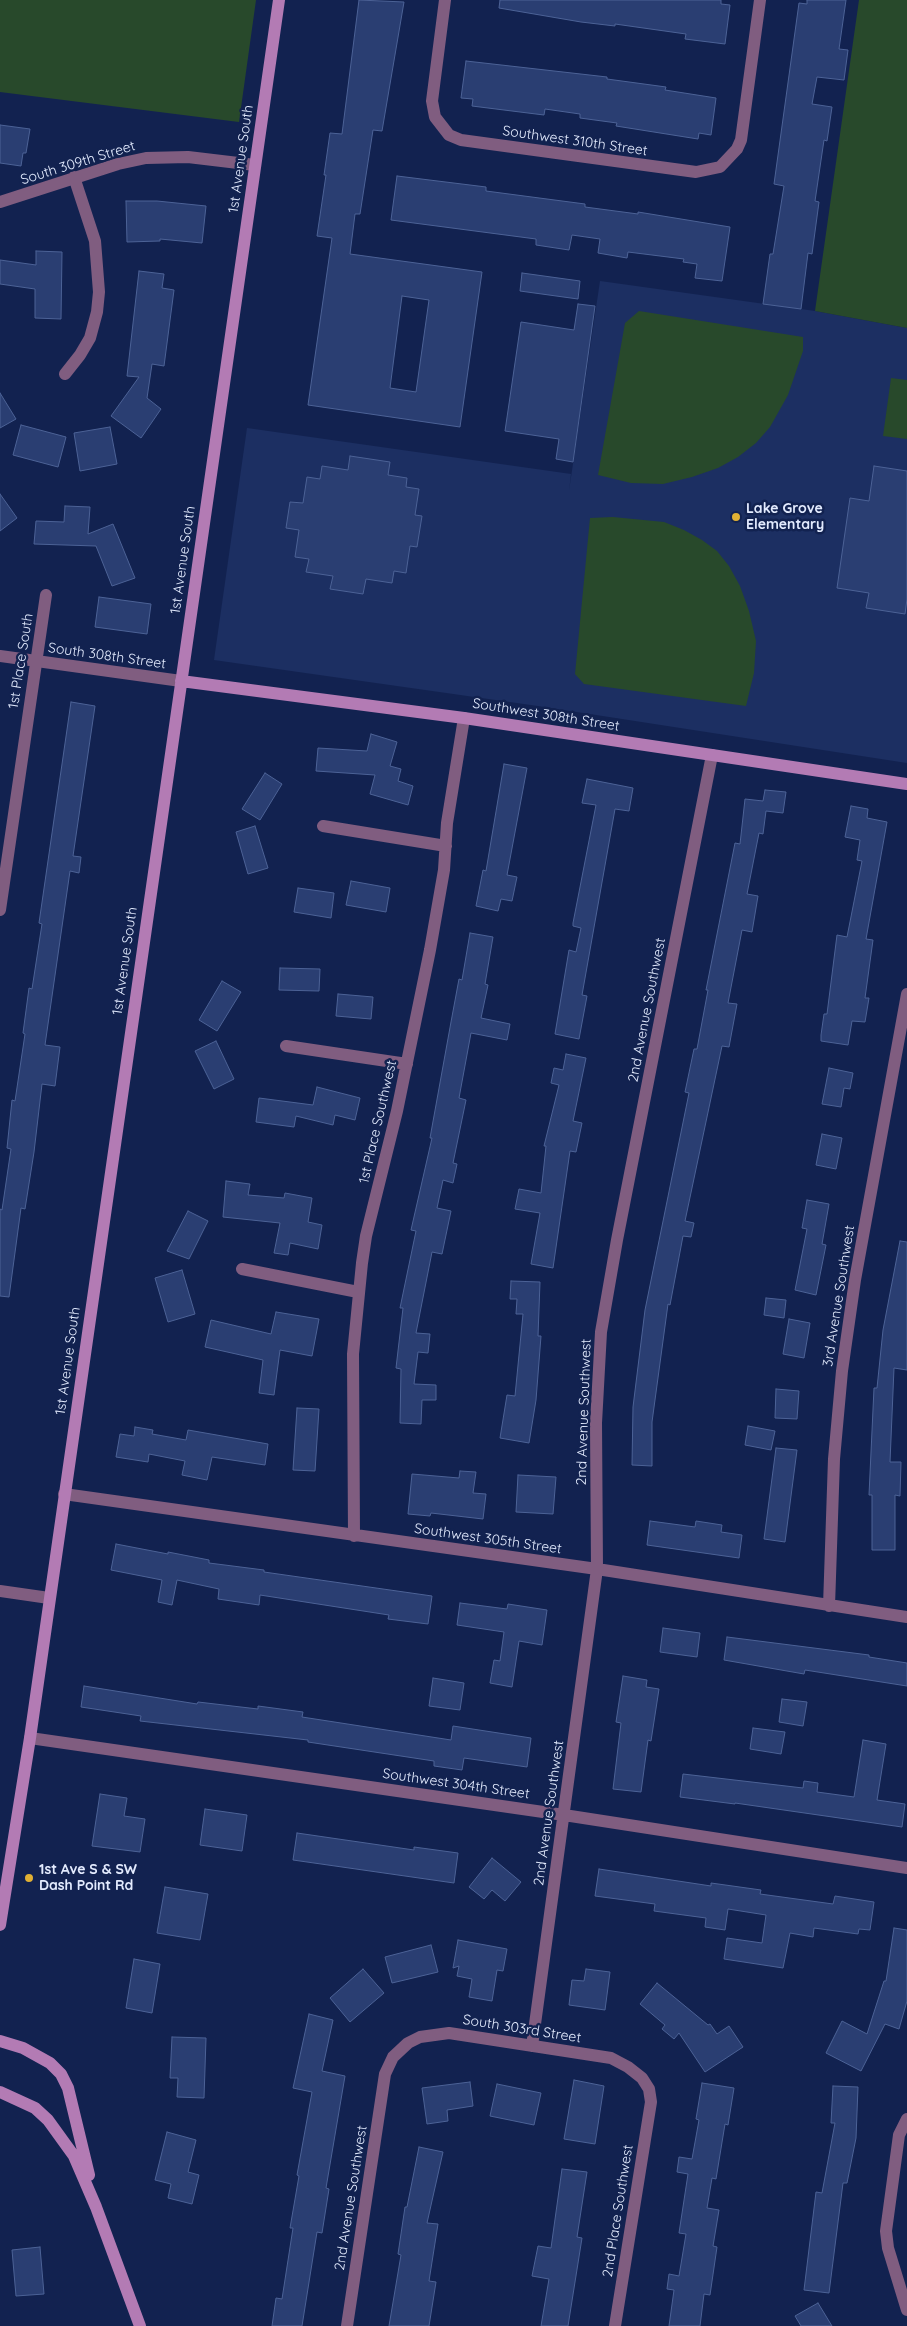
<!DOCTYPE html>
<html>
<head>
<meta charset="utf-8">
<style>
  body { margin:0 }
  canvas { display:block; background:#122250 }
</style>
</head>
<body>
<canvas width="907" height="2326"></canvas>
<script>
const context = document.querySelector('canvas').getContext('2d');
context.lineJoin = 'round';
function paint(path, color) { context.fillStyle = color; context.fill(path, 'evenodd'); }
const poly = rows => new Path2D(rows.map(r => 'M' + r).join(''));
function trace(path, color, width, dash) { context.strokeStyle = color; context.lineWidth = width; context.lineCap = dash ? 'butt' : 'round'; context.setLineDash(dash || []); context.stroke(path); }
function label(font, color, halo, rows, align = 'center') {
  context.font = font + ' Quicksand,sans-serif'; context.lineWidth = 5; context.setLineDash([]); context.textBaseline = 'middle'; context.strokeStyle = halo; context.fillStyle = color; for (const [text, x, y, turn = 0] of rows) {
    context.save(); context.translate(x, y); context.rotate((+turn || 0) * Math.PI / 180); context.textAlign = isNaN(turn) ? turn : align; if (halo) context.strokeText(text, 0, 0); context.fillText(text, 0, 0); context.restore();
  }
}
const built = poly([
  [600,281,815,311,907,328,907,763,538,706,214,660,247,428,571,474,569,491]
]);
const green = poly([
  [0,0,256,0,239,122,0,92],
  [859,0,907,0,907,328,815,311],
  [639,311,803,337,803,351,788,395,770,427,756,443,738,457,718,468,692,477,663,484,631,483,598,475,625,323],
  [891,378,907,380,907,439,883,436],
  [613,517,664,522,684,530,702,540,717,551,729,566,740,586,749,611,756,641,754,673,746,706,584,684,575,674,590,518]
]);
const building = poly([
  [359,0,404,2,382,131,373,130,360,214,355,214,350,254,482,272,460,427,308,405,332,238,317,236,326,175,324,175,330,133,342,134,359,0],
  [402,296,429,300,416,392,390,388,402,296],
  [500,0,721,0,721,4,730,5,725,44,685,39,686,34,615,24,615,26,581,22,499,8,500,0],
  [807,0,846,0,839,49,848,50,844,80,817,77,812,104,832,107,827,141,824,140,815,201,819,202,812,254,808,253,801,309,763,304,770,254,773,254,784,186,774,184,799,3,807,4,807,0],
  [466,61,607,77,607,79,666,87,665,90,716,98,711,135,699,133,698,139,616,126,617,123,580,118,580,114,545,109,544,115,472,106,473,99,461,98,466,61],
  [0,125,30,129,26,153,23,153,21,166,0,163,0,125],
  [397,176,486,187,486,191,585,204,585,207,638,214,638,212,730,227,722,281,695,278,697,264,683,262,684,259,628,252,627,258,598,253,600,239,572,235,569,250,536,245,536,239,391,220,397,176],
  [126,201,157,201,206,206,202,243,160,239,160,241,127,242,126,201],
  [36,251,62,252,61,319,35,318,35,289,0,284,0,260,36,265,36,251],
  [139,271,164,274,162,288,174,290,164,366,152,364,147,398,161,409,141,438,111,416,139,377,127,376,139,271],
  [522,273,580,281,578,299,520,291,522,273],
  [578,304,595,306,573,462,556,459,559,439,505,431,521,322,574,330,578,304],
  [0,393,16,419,0,428,0,393],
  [21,425,66,437,58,467,13,455,21,425],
  [110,427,117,464,80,471,74,433,110,427],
  [350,456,390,462,388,475,407,478,406,487,419,489,415,515,422,516,417,547,410,546,406,573,394,571,392,583,366,579,363,594,330,589,333,576,306,572,309,559,295,557,299,530,286,528,290,502,303,503,307,477,320,479,322,466,348,470,350,456],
  [874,466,907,471,907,599,905,614,866,608,869,593,837,588,850,498,869,501,874,466],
  [0,494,17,518,0,531,0,494],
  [65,506,90,507,88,534,113,524,135,578,112,586,96,546,34,544,36,521,64,522,65,506],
  [99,597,151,604,147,634,95,627,99,597],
  [71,702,95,706,73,856,81,857,79,873,70,871,45,1045,60,1047,55,1086,42,1084,34,1152,25,1209,21,1208,9,1297,0,1296,0,1209,2,1210,11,1149,7,1148,12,1100,15,1101,25,1034,23,1033,29,988,32,989,42,924,39,923,71,702],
  [371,734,397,742,390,766,401,769,398,781,413,786,408,805,370,794,375,775,316,771,318,748,367,751,371,734],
  [504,764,527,768,507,875,517,877,512,901,501,899,498,911,476,906,483,870,486,871,504,764],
  [265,773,282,784,260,820,242,809,265,773],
  [587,779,633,788,629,811,615,809,582,995,587,996,579,1039,555,1034,569,950,576,952,581,928,573,926,573,923,596,805,582,803,587,779],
  [765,790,786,792,783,813,766,811,763,834,759,833,747,894,758,896,752,932,742,930,728,1003,737,1004,729,1047,722,1046,685,1221,694,1223,691,1237,683,1236,670,1305,668,1304,652,1422,652,1466,632,1465,633,1407,645,1310,689,1093,685,1092,694,1049,697,1049,708,990,706,990,735,843,740,844,745,799,763,801,765,790],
  [851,806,868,809,867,818,887,822,866,939,873,940,865,998,869,998,865,1022,852,1021,848,1045,821,1041,821,1035,824,1014,827,1014,837,935,847,937,862,861,857,860,860,840,845,837,851,806],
  [255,826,268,868,248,874,236,832,255,826],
  [351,881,390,888,386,912,346,905,351,881],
  [298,888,334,893,331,918,294,912,298,888],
  [470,933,493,937,485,984,488,985,481,1018,510,1024,507,1040,471,1033,459,1098,466,1100,453,1163,457,1164,453,1183,443,1180,437,1208,451,1211,442,1254,432,1252,416,1333,430,1334,428,1353,418,1352,414,1384,436,1385,436,1400,422,1400,421,1424,400,1423,401,1369,396,1368,403,1308,400,1308,416,1231,411,1230,432,1138,430,1138,451,1022,459,979,462,980,470,933],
  [280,968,320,969,319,991,279,990,280,968],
  [222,981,241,992,217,1031,199,1020,222,981],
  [338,994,373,997,371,1019,336,1016,338,994],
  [216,1041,234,1079,214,1089,195,1051,216,1041],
  [566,1054,586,1058,573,1121,582,1123,576,1152,570,1151,553,1268,531,1264,540,1213,515,1209,519,1189,541,1193,546,1146,544,1146,559,1085,551,1083,554,1068,563,1070,566,1054],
  [829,1068,853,1073,850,1089,844,1088,841,1107,822,1104,829,1068],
  [317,1087,360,1098,355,1120,335,1115,333,1125,296,1116,294,1127,256,1122,259,1098,313,1105,317,1087],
  [822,1134,842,1138,836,1169,816,1165,822,1134],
  [226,1181,250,1184,248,1195,284,1198,285,1193,312,1198,308,1222,322,1225,318,1249,290,1243,288,1255,274,1253,280,1223,223,1217,226,1181],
  [807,1200,829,1204,822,1244,826,1245,816,1295,795,1290,807,1229,802,1228,807,1200],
  [188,1211,208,1221,189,1259,167,1251,188,1211],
  [900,1241,907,1242,907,1370,894,1368,890,1462,901,1462,900,1496,895,1495,895,1550,872,1550,872,1495,869,1495,874,1388,877,1388,883,1330,900,1241],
  [182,1270,195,1314,168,1322,155,1278,182,1270],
  [511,1281,540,1282,538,1336,541,1336,536,1400,529,1443,500,1438,507,1395,515,1396,523,1314,516,1314,517,1299,510,1299,511,1281],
  [766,1298,786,1300,784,1318,764,1315,766,1298],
  [276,1312,319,1319,312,1356,280,1350,274,1395,259,1393,263,1360,205,1347,211,1320,271,1334,276,1312],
  [789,1319,810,1323,804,1358,783,1354,789,1319],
  [776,1389,799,1391,797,1419,775,1418,776,1389],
  [297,1408,319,1409,315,1471,293,1470,297,1408],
  [748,1426,775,1431,771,1450,745,1445,748,1426],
  [135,1427,153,1430,152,1434,186,1440,188,1430,268,1444,265,1465,212,1457,207,1480,182,1475,185,1461,149,1454,148,1462,116,1457,120,1434,134,1436,135,1427],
  [776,1448,797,1450,785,1542,764,1539,776,1448],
  [460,1471,476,1472,473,1493,486,1494,483,1519,431,1513,430,1516,408,1514,412,1474,459,1478,460,1471],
  [518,1475,556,1477,553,1514,516,1512,518,1475],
  [650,1521,695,1527,696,1521,722,1525,721,1532,742,1535,739,1558,647,1545,650,1521],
  [116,1544,168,1554,168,1552,209,1560,209,1563,264,1570,264,1572,432,1596,428,1624,388,1619,389,1615,260,1595,259,1605,218,1599,219,1589,177,1580,172,1605,158,1602,162,1580,111,1570,116,1544],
  [460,1603,507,1609,508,1604,547,1610,542,1645,519,1641,512,1687,490,1683,494,1660,500,1661,504,1632,457,1625,460,1603],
  [663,1628,700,1633,697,1657,660,1652,663,1628],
  [727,1637,869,1655,869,1657,907,1663,907,1686,805,1670,804,1674,724,1660,727,1637],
  [623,1676,647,1680,646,1687,659,1689,651,1741,648,1740,641,1792,613,1789,621,1723,616,1722,623,1676],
  [433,1678,464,1683,460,1710,429,1706,433,1678],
  [84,1686,197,1704,198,1702,258,1709,258,1706,303,1712,302,1717,451,1740,453,1726,531,1738,527,1767,464,1758,462,1770,434,1766,434,1761,308,1742,308,1740,140,1721,141,1716,81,1707,84,1686],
  [782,1699,807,1702,803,1726,779,1722,782,1699],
  [753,1728,785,1732,781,1754,750,1749,753,1728],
  [863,1740,886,1744,877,1800,905,1804,902,1827,735,1803,735,1804,680,1797,683,1774,803,1788,804,1781,818,1783,817,1792,854,1797,863,1740],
  [100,1794,127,1798,124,1816,145,1819,140,1852,92,1846,100,1794],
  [205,1809,247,1815,242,1851,200,1845,205,1809],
  [297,1833,414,1850,414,1847,458,1853,454,1883,293,1860,297,1833],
  [492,1858,521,1882,505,1901,492,1890,484,1899,469,1887,492,1858],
  [599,1869,711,1886,711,1883,761,1890,760,1894,833,1904,835,1896,874,1902,870,1930,859,1929,858,1934,814,1928,813,1937,790,1933,783,1968,724,1959,727,1938,762,1943,766,1915,728,1909,725,1930,705,1927,706,1918,654,1911,655,1904,595,1896,599,1869],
  [165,1887,208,1894,200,1940,157,1933,165,1887],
  [894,1928,907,1930,907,2001,899,2029,885,2024,861,2071,826,2053,842,2021,867,2034,884,1981,886,1981,894,1928],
  [458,1940,507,1949,503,1971,497,1970,492,2001,469,1997,472,1979,457,1976,459,1966,453,1968,458,1940],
  [431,1945,438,1972,392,1983,385,1957,431,1945],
  [134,1959,160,1964,152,2013,126,2008,134,1959],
  [363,1969,384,1993,350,2022,330,1998,363,1969],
  [586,1969,610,1972,605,2010,569,2005,572,1980,584,1981,586,1969],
  [657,1983,708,2025,710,2024,717,2034,729,2026,743,2047,705,2072,679,2033,674,2039,662,2029,665,2025,640,2004,657,1983],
  [309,2014,333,2020,322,2071,345,2076,326,2188,329,2189,322,2233,317,2232,302,2326,272,2326,276,2298,282,2299,293,2228,290,2228,299,2176,297,2175,312,2092,293,2088,309,2014],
  [172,2037,206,2038,204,2098,177,2097,178,2078,170,2078,172,2037],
  [574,2080,604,2086,595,2144,564,2139,574,2080],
  [470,2082,473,2106,447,2110,448,2121,427,2124,422,2088,470,2082],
  [702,2083,734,2088,728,2125,725,2124,716,2179,712,2178,707,2208,719,2210,713,2246,717,2247,710,2295,704,2294,700,2326,669,2326,674,2290,667,2289,669,2274,679,2276,686,2234,679,2233,688,2174,677,2172,679,2157,692,2159,699,2120,696,2119,702,2083],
  [497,2084,541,2093,534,2125,490,2116,497,2084],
  [833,2086,858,2087,856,2138,847,2183,843,2183,829,2293,804,2290,816,2192,822,2193,835,2123,831,2123,833,2086],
  [167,2132,196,2140,188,2172,199,2175,192,2204,168,2198,171,2184,155,2180,167,2132],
  [419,2147,443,2152,427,2223,438,2224,429,2281,436,2282,429,2326,389,2326,401,2255,398,2254,405,2207,407,2207,419,2147],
  [562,2169,587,2172,577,2237,582,2238,568,2326,541,2326,549,2279,532,2276,538,2246,551,2248,562,2169],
  [40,2247,44,2294,16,2296,12,2250,40,2247],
  [818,2303,832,2326,801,2326,795,2316,818,2303]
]);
const street = poly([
  [445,0,432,101,435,117,449,135,461,140,696,172,720,167,737,149,741,140,760,0],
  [0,202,118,164,146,158,188,157,255,165],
  [65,374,80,355,90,338,97,312,99,292,95,241,74,177],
  [0,656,181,681],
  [323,826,446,846],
  [0,910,46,595],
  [286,1046,407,1064],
  [242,1269,358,1292],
  [64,1494,597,1569,907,1617],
  [354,1536,353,1354,362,1263,366,1236,397,1111,430,950,444,870,447,823,464,718],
  [0,1591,49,1598],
  [829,1606,834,1459,842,1371,855,1280,907,994],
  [30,1738,564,1815,907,1868],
  [532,2046,597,1569,596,1423,601,1332,617,1240,712,755],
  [907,2119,899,2135,886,2231,888,2248,907,2310],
  [347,2326,385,2074,393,2057,408,2043,420,2037,449,2033,611,2058,628,2067,642,2078,649,2089,651,2102,615,2326]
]);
const secondary = poly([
  [181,681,464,718,907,784],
  [0,1925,30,1738,279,0],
  [0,2041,23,2048,50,2063,61,2074,68,2088,89,2175],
  [0,2092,35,2108,48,2120,74,2156,96,2207,140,2326]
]);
const markers = [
  [736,517,5,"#e0b034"],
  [29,1878,5,"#e0b034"]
];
const streetNames = [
  ["Southwest 310th Street",575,141,8],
  ["1st Avenue South",241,159,-82],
  ["South 309th Street",78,163,-17],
  ["1st Avenue South",183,560,-82],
  ["South 308th Street",107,656,8],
  ["1st Place South",21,661,-81],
  ["Southwest 308th Street",546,715,9],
  ["1st Avenue South",125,961,-82],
  ["2nd Avenue Southwest",647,1010,-79],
  ["1st Place Southwest",378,1122,-77],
  ["3rd Avenue Southwest",839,1296,-81],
  ["1st Avenue South",68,1361,-82],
  ["2nd Avenue Southwest",584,1412,-88],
  ["Southwest 305th Street",488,1539,8],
  ["Southwest 304th Street",456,1784,8],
  ["2nd Avenue Southwest",549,1813,-82],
  ["South 303rd Street",522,2029,9],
  ["2nd Avenue Southwest",351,2198,-81],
  ["2nd Place Southwest",618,2211,-81]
];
const poiNames = [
  ["Lake Grove",746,509],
  ["Elementary",746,525],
  ["1st Ave S & SW",39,1870],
  ["Dash Point Rd",39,1886]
];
paint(built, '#1c2f62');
paint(green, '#28492b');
paint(building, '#2a3e72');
trace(building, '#4c6296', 1);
trace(street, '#805d80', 12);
trace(secondary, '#b37bb4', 12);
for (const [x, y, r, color] of markers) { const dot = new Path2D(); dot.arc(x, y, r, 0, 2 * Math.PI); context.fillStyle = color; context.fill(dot); trace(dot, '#122250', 2); }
label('14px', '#e3ebfe', '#122250', streetNames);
label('bold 14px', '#e3ebfe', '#122250', poiNames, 'left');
</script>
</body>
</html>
